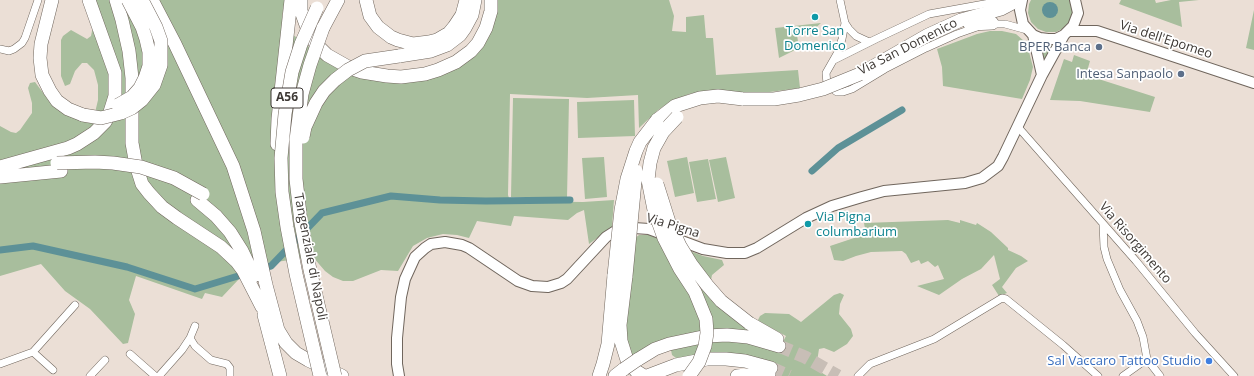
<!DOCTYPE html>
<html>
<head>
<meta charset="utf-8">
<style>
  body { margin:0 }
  canvas { display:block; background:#ebdfd6 }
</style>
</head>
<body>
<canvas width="1254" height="376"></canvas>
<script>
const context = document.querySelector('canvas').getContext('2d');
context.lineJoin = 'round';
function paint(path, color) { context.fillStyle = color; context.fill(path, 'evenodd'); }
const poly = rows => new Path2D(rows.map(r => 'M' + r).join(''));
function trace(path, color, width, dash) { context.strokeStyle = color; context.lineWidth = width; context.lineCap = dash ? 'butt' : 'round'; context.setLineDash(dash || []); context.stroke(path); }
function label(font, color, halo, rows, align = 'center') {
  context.font = font + ' "Open Sans",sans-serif'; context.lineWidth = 3.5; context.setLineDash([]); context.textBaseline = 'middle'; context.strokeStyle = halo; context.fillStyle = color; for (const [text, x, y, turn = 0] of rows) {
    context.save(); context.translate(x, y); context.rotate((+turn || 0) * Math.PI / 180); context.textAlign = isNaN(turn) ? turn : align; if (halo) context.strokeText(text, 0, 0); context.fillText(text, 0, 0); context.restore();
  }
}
const green = poly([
  [94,0,285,0,282,16,292,34,325,59,374,78,465,60,496,0,669,0,674,16,672,31,686,32,686,17,704,15,706,38,713,38,716,75,798,70,800,88,762,93,705,91,689,94,672,101,658,110,639,128,638,95,587,98,510,94,508,195,510,201,583,202,614,200,612,227,589,244,584,210,577,213,568,220,514,216,511,226,477,221,469,238,457,235,443,234,427,238,413,246,398,271,381,270,353,281,343,281,333,277,325,271,313,257,268,263,239,279,222,297,205,293,202,299,136,276,129,300,135,314,128,343,123,344,90,309,65,291,41,264,0,276,0,126,11,132,16,133,20,130,32,113,32,103,28,88,30,83,35,82,50,102,93,121,98,100,98,85,94,70,87,63,82,63,75,71,70,84,65,86,61,76,61,40,63,36,71,30,87,39,91,36,92,31,101,20],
  [1031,0,1070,0,1073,12,1070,21,1064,28,1056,32,1046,32,1038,29,1031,22,1028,13,1029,4],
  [1045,4,1057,13,1056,15,1051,17,1044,14,1043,9],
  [1121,0,1155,0,1156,3,1171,0,1199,0,1179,2,1182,27,1119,4],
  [1254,10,1254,50,1246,48],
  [821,23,811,32,797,35,799,48,779,58,775,28],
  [990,31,1002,31,1016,34,1024,41,1029,52,1033,67,1030,80,1022,99,943,86,942,67,937,49,977,34],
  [1038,43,1054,44,1044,65],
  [1074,55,1090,61,1086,75,1155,97,1150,112,1080,101,1050,100,1064,59,1072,62],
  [513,98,569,99,567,198,511,197],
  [634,100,635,136,578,138,577,102],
  [604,157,607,197,585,199,582,158],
  [687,157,694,193,675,197,667,161],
  [726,157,735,198,718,202,709,160],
  [708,159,716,199,697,202,689,162],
  [948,220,960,223,960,220,976,225,977,223,991,232,1008,248,1008,250,1021,256,1028,261,1016,268,1002,287,1007,293,999,296,992,285,1000,279,994,255,981,269,962,279,939,295,917,286,944,279,938,265,935,267,928,261,921,264,919,260,911,263,906,254,902,251,871,252,856,256,843,261,834,260,830,246,866,234,864,223],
  [639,235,649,235,703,256,722,260,724,265,712,275,708,295,710,299,753,330,720,330,679,335,632,355,629,350,626,328,635,238],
  [840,293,844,295,840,304,839,314,851,329,853,336,847,344,834,352,824,348,819,349,816,368,819,371,827,376,770,376,746,356,721,352,676,358,672,355,671,350,677,347,728,340,761,344,778,351,786,336,762,323,758,320,760,316,765,313,789,314,801,322,834,295]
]);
const water = poly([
  '1042 10a8 8 0 1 1 16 0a8 8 0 1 1-16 0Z'
]);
const canal = poly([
  [812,171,838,148,902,110],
  [0,250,33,246,127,267,195,289,248,273],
  [259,269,271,266,322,213,391,196,440,200,486,201,570,200]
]);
const highwayTunnel = poly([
  [779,346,805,357,838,376],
  [771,368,789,376]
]);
const street = poly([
  [840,0,845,23,849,29,856,36,869,42],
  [845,23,842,39,838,52,826,73,827,84,831,88,837,92,843,92,852,89,885,69,926,48,957,34,977,27],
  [989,24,1005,24,1027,30],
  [0,49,9,51,14,49,22,43,25,38,38,0],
  [834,60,876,39,929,14,1006,0],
  [1018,127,1136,261,1195,333,1234,376],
  [1103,224,1104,247,1107,259,1120,290,1137,321,1143,337,1147,359,1160,376],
  [195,326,190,338,195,346,211,360,227,364,230,368,230,376],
  [33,352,53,370],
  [130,354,155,376],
  [0,364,33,352,75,305],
  [90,376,105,360],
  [159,376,182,350,190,338],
  [858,376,870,364,934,339,1002,298,1006,299,1063,345,1098,376],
  [1123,376,1147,359]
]);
const secondary = poly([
  [1022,0,1020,10,1023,24,1033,35,1040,38,1048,39,1056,39,1064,35,1073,26,1078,13,1075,0],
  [1069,31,1097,31,1254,83],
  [1033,35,1042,75],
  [399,376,397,364,397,338,401,297,405,279,415,257,425,248,431,244,445,242,462,245,469,248,518,281,532,286,548,287,561,283,567,279,606,237,617,230,634,228,649,229,703,249,727,253,745,253,757,248,806,218,832,206,862,197,884,191,965,183,982,178,998,166,1003,157,1042,75,1064,35]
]);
const highway = poly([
  [52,0,41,44,40,58,42,75,50,91,57,101,68,109,83,115],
  [116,0,122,20,129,51,132,78,132,143,136,165,142,184,149,193,162,207,177,218,221,247,237,262,243,270,262,307],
  [152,0,175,44,233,166,254,231,266,285,278,330,286,343,296,353,308,360,342,376],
  [301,0,301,11,309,33,315,43,327,55,350,68,362,72,387,76,401,77,425,74,438,70,456,62,471,51,478,43,486,28,491,11,491,0],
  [366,0,370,16,378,27,391,37,398,40,413,44,429,42,437,40,449,33,454,27,462,15,466,0],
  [970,24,992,23],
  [323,28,338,0],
  [399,56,431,51,447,45,460,35,465,28,472,15,475,0],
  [860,74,928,35,961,20,1001,9,1018,0],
  [657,120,675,106,700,98,718,96,743,99],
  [277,144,278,119,291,0],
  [0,167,68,148,77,144,94,133,105,122,109,115,115,96,115,73,89,0],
  [0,177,61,171],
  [197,200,216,216,230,232,242,251,254,276],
  [626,276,620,325,621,341,627,360,636,371,644,376],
  [264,315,280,376],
  [749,323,777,339],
  [637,360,655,349,669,344,707,336,727,335,748,337,779,346],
  [599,376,603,364,608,344,614,275],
  [615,376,624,369],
  [647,376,676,365,707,359,726,359,745,361,771,368],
  [737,376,755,374,769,374]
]);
const highwayBridge = poly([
  [317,8,301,44,292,72,285,114,281,158,282,192,287,227,296,274,320,376],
  [323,28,310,65,302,94,296,140,296,179,301,223,310,270,335,376],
  [743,99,774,99,799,95,823,89,860,74],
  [118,105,132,97,140,88,145,78,149,66,149,52,146,39,142,27,128,0],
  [83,115,101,118,121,113,132,108,142,100,154,85,161,65,161,41,156,27,142,0],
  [677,117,663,132,654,148,650,163,648,180,654,210,664,238,680,269,695,292,706,319,707,333,705,346,699,362,689,376],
  [303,137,305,127,316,103,324,91,335,80,348,70,365,61,399,56],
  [57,163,95,162,113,163,141,167,174,178,203,194],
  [657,184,669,222,680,246,691,264,707,285,721,301,749,323],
  [614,275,621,210,627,179,636,151,640,142,657,120],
  [626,276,636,171],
  [624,369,637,360]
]);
const markers = [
  [815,17,4,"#0f9aa8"],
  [1099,47,4,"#5c6f8a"],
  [1181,74,4,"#5c6f8a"],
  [808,224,4,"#0f9aa8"],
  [1209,361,4,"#3f7fe0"]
];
const shields = [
  [287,98,32]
];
const shieldNames = [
  ["A56",287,98]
];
const cultureNames = [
  ["Torre San",815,31],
  ["Domenico",815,46],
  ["Via Pigna",816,217,"left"],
  ["columbarium",816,232,"left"]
];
const streetNames = [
  ["Via dell'Epomeo",1166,40,18],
  ["Via San Domenico",908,47,-27],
  ["Via Pigna",673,226,17],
  ["Via Risorgimento",1135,243,49],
  ["Tangenziale di Napoli",310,257,79]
];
const serviceNames = [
  ["BPER Banca",1091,47],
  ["Intesa Sanpaolo",1173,74]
];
const shopNames = [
  ["Sal Vaccaro Tattoo Studio",1201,361]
];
paint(green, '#a8be9d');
paint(water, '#5d9197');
trace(canal, '#5d9197', 7);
trace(highwayTunnel, '#c8beb6', 13, [13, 6]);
trace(street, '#70665d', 8);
trace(secondary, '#70665d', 12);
trace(highway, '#70665d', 14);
trace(street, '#fff', 7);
trace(secondary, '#fff', 10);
trace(highway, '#fff', 13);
trace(highwayBridge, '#70665d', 14, []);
trace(highwayBridge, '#fff', 13);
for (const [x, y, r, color] of markers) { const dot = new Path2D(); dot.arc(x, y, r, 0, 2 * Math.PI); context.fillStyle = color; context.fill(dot); trace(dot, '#fff', 1.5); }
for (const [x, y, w] of shields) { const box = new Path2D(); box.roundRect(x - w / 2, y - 10, w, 20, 3); context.fillStyle = '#fff'; context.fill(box); trace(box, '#3e3935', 1); }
label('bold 12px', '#3e3935', null, shieldNames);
label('13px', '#0d838f', '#fff', cultureNames);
label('13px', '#3e3935', '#fff', streetNames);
label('13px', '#4e5e75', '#fff', serviceNames, 'right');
label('13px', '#366cbe', '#fff', shopNames, 'right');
</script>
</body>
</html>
